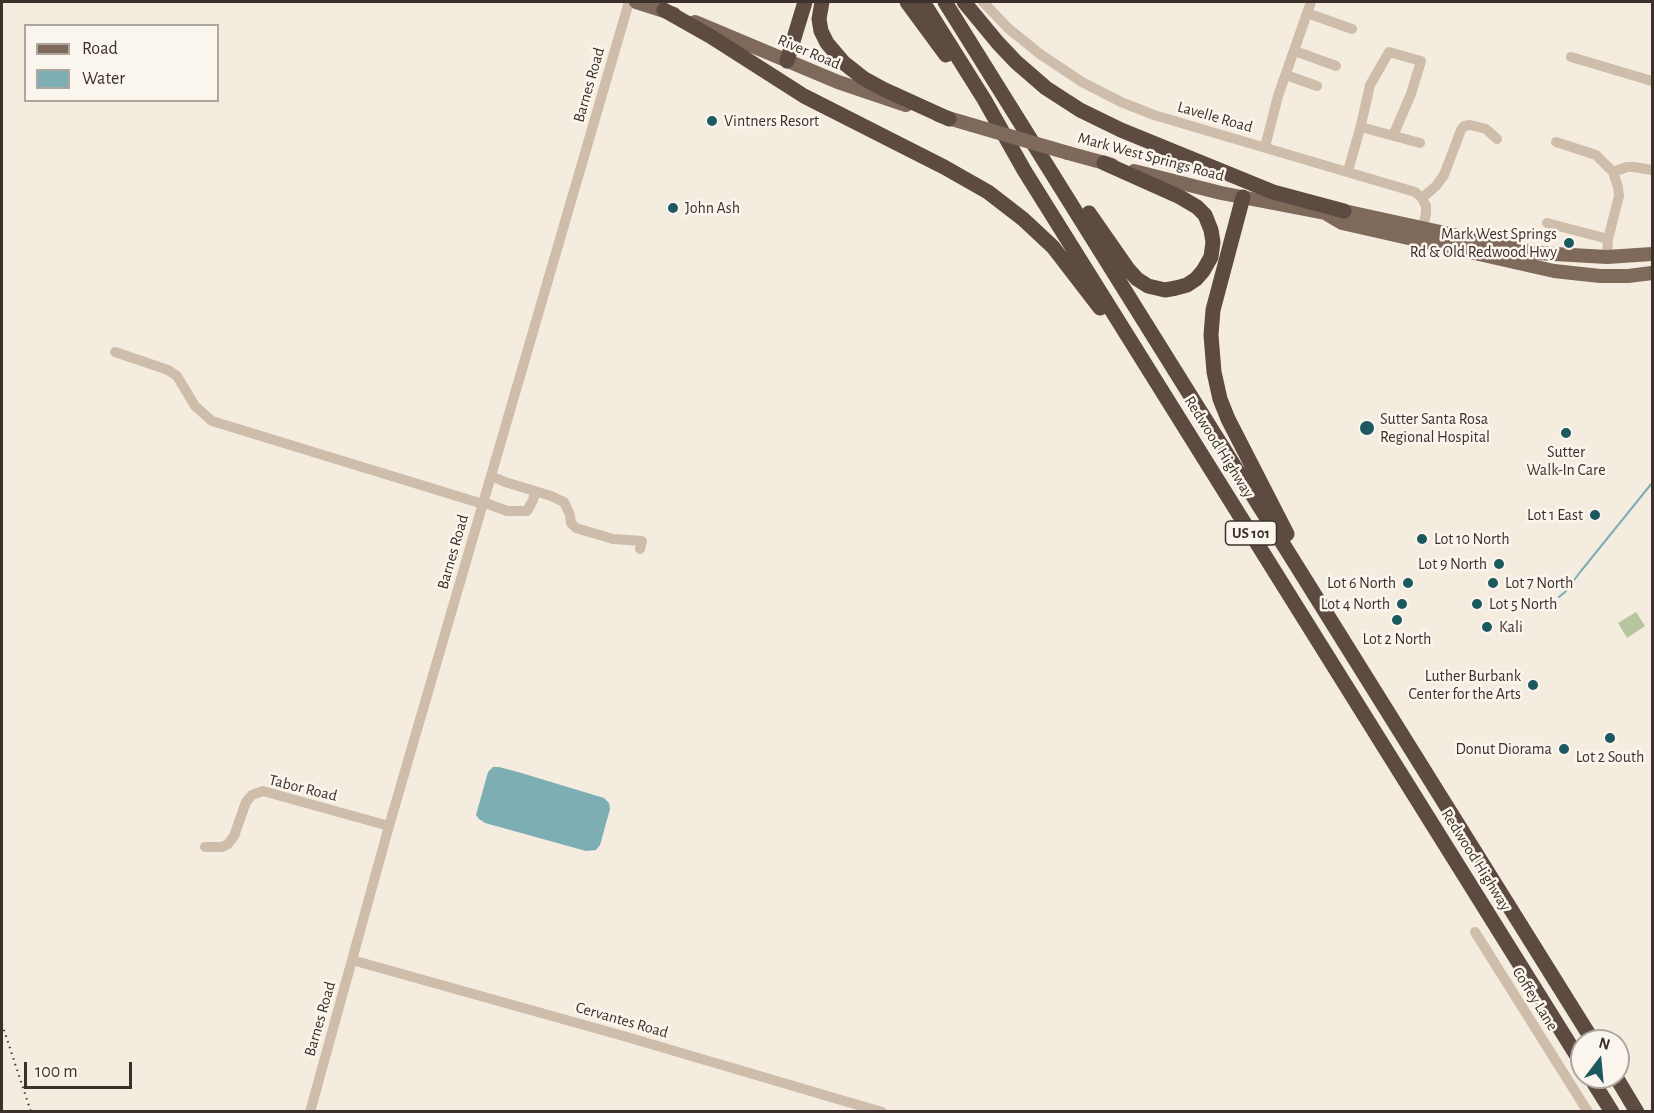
<!DOCTYPE html>
<html>
<head>
<meta charset="utf-8">
<style>
  body { margin:0 }
  #map { position:relative; width:1654px; height:1113px; overflow:hidden; background:#f5ece0; font-family:"Alegreya Sans",sans-serif }
  canvas { display:block }
  .frame { position:absolute; inset:0; border:3px solid #3b312a; pointer-events:none }
  .legend { position:absolute; left:24px; top:24px; width:195px; height:78px; box-sizing:border-box; background:#fbf6ed; border:2px solid #aea79f; margin:0; padding:8px 10px; list-style:none; font-size:18px; color:#3b312a }
  .legend li { display:flex; align-items:center; gap:12px; height:30px }
  .legend b { width:30px; border:2px solid #aea79f }
  .north { position:absolute; left:1570px; top:1029px; width:60px; height:60px; box-sizing:border-box; background:#fbf6ed; border:2px solid #aea79f; border-radius:50%; rotate:16deg; font-size:16px; font-weight:700; line-height:24px; text-align:center; color:#3b312a }
  .north::after { content:''; display:block; margin:auto; width:21px; height:27px; background:#1c5860; clip-path:polygon(50% 0,100% 100%,50% 72%,0 100%) }
  .scale { position:absolute; left:24px; top:1062px; width:108px; height:27px; box-sizing:border-box; border:3px solid #3b312a; border-top:0; padding-left:8px; font-size:18px; line-height:21px; white-space:nowrap; color:#3b312a; -webkit-text-stroke:4px #fbf6ed; paint-order:stroke }
</style>
</head>
<body>
<div id="map">
<canvas width="1654" height="1113"></canvas>
<div class="frame"></div>
<ul class="legend">
<li><b style="height:8px;background:#7e695a"></b>Road</li>
<li><b style="height:16px;background:#7caeb4"></b>Water</li>
</ul>
<div class="north">N</div>
<div class="scale">100 m</div>
</div>
<script>
const context = document.querySelector('canvas').getContext('2d');
context.lineJoin = 'round';
function paint(path, color) { context.fillStyle = color; context.fill(path, 'evenodd'); }
const poly = rows => new Path2D(rows.map(r => 'M' + r).join(''));
function trace(path, color, width, dash) { context.strokeStyle = color; context.lineWidth = width; context.lineCap = dash ? 'butt' : 'round'; context.setLineDash(dash || []); context.stroke(path); }
function label(font, color, halo, rows, align = 'center') {
  context.font = font + ' "Alegreya Sans",sans-serif'; context.lineWidth = 5; context.setLineDash([]); context.textBaseline = 'middle'; context.strokeStyle = halo; context.fillStyle = color; for (const [text, x, y, turn = 0] of rows) {
    context.save(); context.translate(x, y); context.rotate((+turn || 0) * Math.PI / 180); context.textAlign = isNaN(turn) ? turn : align; if (halo) context.strokeText(text, 0, 0); context.fillText(text, 0, 0); context.restore();
  }
}
const green = poly([
  [1636,612,1645,626,1627,638,1618,623]
]);
const water = poly([
  [493,767,499,767,518,772,604,798,609,803,610,809,600,845,596,850,586,851,485,823,479,819,476,815,488,772]
]);
const stream = poly([
  [1559,597,1565,592,1581,571,1652,483]
]);
const minor = poly([
  [983,2,1009,29,1040,54,1082,82,1121,102,1154,115,1415,192,1422,198,1426,206,1426,214,1421,234],
  [1307,13,1352,29],
  [1295,51,1336,66],
  [1571,57,1652,81],
  [1286,75,1317,86],
  [1361,127,1420,143],
  [1556,142,1596,155,1613,172,1618,187,1619,196,1608,239,1607,257],
  [1265,147,1278,96,1311,2],
  [1348,171,1361,125,1370,85,1389,52,1421,61,1411,94,1393,136],
  [1613,172,1627,167,1634,167,1652,170],
  [1422,198,1436,186,1444,175,1461,130,1464,126,1470,125,1486,129,1497,139],
  [1547,223,1608,239],
  [115,352,168,370,177,376,195,406,212,421,483,504],
  [491,476,505,482,551,496,564,502,570,515,571,523,576,528,613,539,642,541,640,549],
  [483,502,507,511,527,511,533,500,535,492],
  [205,847,222,847,228,844,234,836,246,802,252,795,263,791,389,826],
  [1475,932,1588,1112],
  [352,960,627,1037,882,1112],
  [310,1112,389,826,629,2]
]);
const major = poly([
  [636,2,674,14],
  [695,22,838,82,906,105],
  [938,115,972,125],
  [1068,153,1112,165],
  [1134,171,1221,193,1325,213,1344,211,1537,253,1607,257,1652,254],
  [1325,213,1342,223,1554,271,1600,276,1628,276,1652,273]
]);
const highway = poly([
  [822,2,819,19,821,31,827,43,844,63,863,78,883,89,949,119],
  [907,2,946,55],
  [923,2,984,99,1024,170,1582,1064],
  [945,2,1593,1041],
  [964,2,998,43,1016,62,1046,88,1080,110,1121,130,1273,192,1344,211],
  [664,10,710,36,804,96,944,167,988,192,1023,219,1053,247,1100,308],
  [787,61,805,2],
  [1243,197,1213,310,1211,335,1214,372,1220,399,1228,419,1287,534],
  [1089,213,1128,269,1137,279,1148,286,1165,290,1176,288,1187,285,1196,279,1203,271,1211,257,1213,242,1211,230,1205,215,1197,207,1180,197,1104,163],
  [1590,1077,1612,1112],
  [1616,1077,1637,1112]
]);
const rail = poly([
  [2,1024,31,1112]
]);
const majorBridge = poly([
  [972,125,1068,153]
]);
const markers = [
  [712,121,6,"#1c5860"],
  [673,208,6,"#1c5860"],
  [1569,243,6,"#1c5860"],
  [1367,428,8,"#1c5860"],
  [1566,433,6,"#1c5860"],
  [1595,515,6,"#1c5860"],
  [1422,539,6,"#1c5860"],
  [1499,564,6,"#1c5860"],
  [1408,583,6,"#1c5860"],
  [1493,583,6,"#1c5860"],
  [1402,604,6,"#1c5860"],
  [1477,604,6,"#1c5860"],
  [1397,620,6,"#1c5860"],
  [1487,627,6,"#1c5860"],
  [1533,685,6,"#1c5860"],
  [1610,738,6,"#1c5860"],
  [1564,749,6,"#1c5860"]
];
const shields = [
  [1251,533,51]
];
const shieldNames = [
  ["US 101",1251,533]
];
const streetNames = [
  ["River Road",809,52,23],
  ["Barnes Road",589,85,-74],
  ["Lavelle Road",1215,117,16],
  ["Mark West Springs Road",1151,157,15],
  ["Redwood Highway",1219,447,58],
  ["Barnes Road",453,552,-74],
  ["Tabor Road",303,788,14],
  ["Redwood Highway",1476,860,58],
  ["Coffey Lane",1535,999,58],
  ["Barnes Road",320,1019,-74],
  ["Cervantes Road",622,1020,16]
];
const poiNames = [
  ["Vintners Resort",724,121],
  ["John Ash",685,208],
  ["Mark West Springs",1557,234,"right"],
  ["Rd & Old Redwood Hwy",1557,252,"right"],
  ["Sutter Santa Rosa",1380,419],
  ["Regional Hospital",1380,437],
  ["Sutter",1566,452,"center"],
  ["Walk-In Care",1566,470,"center"],
  ["Lot 1 East",1583,515,"right"],
  ["Lot 10 North",1434,539],
  ["Lot 9 North",1487,564,"right"],
  ["Lot 6 North",1396,583,"right"],
  ["Lot 7 North",1505,583],
  ["Lot 4 North",1390,604,"right"],
  ["Lot 5 North",1489,604],
  ["Kali",1499,627],
  ["Lot 2 North",1397,639,"center"],
  ["Luther Burbank",1521,676,"right"],
  ["Center for the Arts",1521,694,"right"],
  ["Donut Diorama",1552,749,"right"],
  ["Lot 2 South",1610,757,"center"]
];
paint(green, '#b6c59e');
paint(water, '#7caeb4');
trace(stream, '#7caeb4', 2);
trace(minor, '#cebdaa', 10);
trace(major, '#7e695a', 14);
trace(highway, '#5d4b41', 15);
trace(rail, '#3b312a', 2, [1.5, 4.5]);
trace(majorBridge, '#7e695a', 14);
for (const [x, y, r, color] of markers) { const dot = new Path2D(); dot.arc(x, y, r, 0, 2 * Math.PI); context.fillStyle = color; context.fill(dot); trace(dot, '#fbf6ed', 2); }
for (const [x, y, w] of shields) { const box = new Path2D(); box.roundRect(x - w / 2, y - 12, w, 24, 4.5); context.fillStyle = '#fbf6ed'; context.fill(box); trace(box, '#3b312a', 1.5); }
label('bold 15px', '#3b312a', null, shieldNames);
label('16px', '#3b312a', '#fbf6ed', streetNames);
label('16px', '#3b312a', '#fbf6ed', poiNames, 'left');
</script>
</body>
</html>
